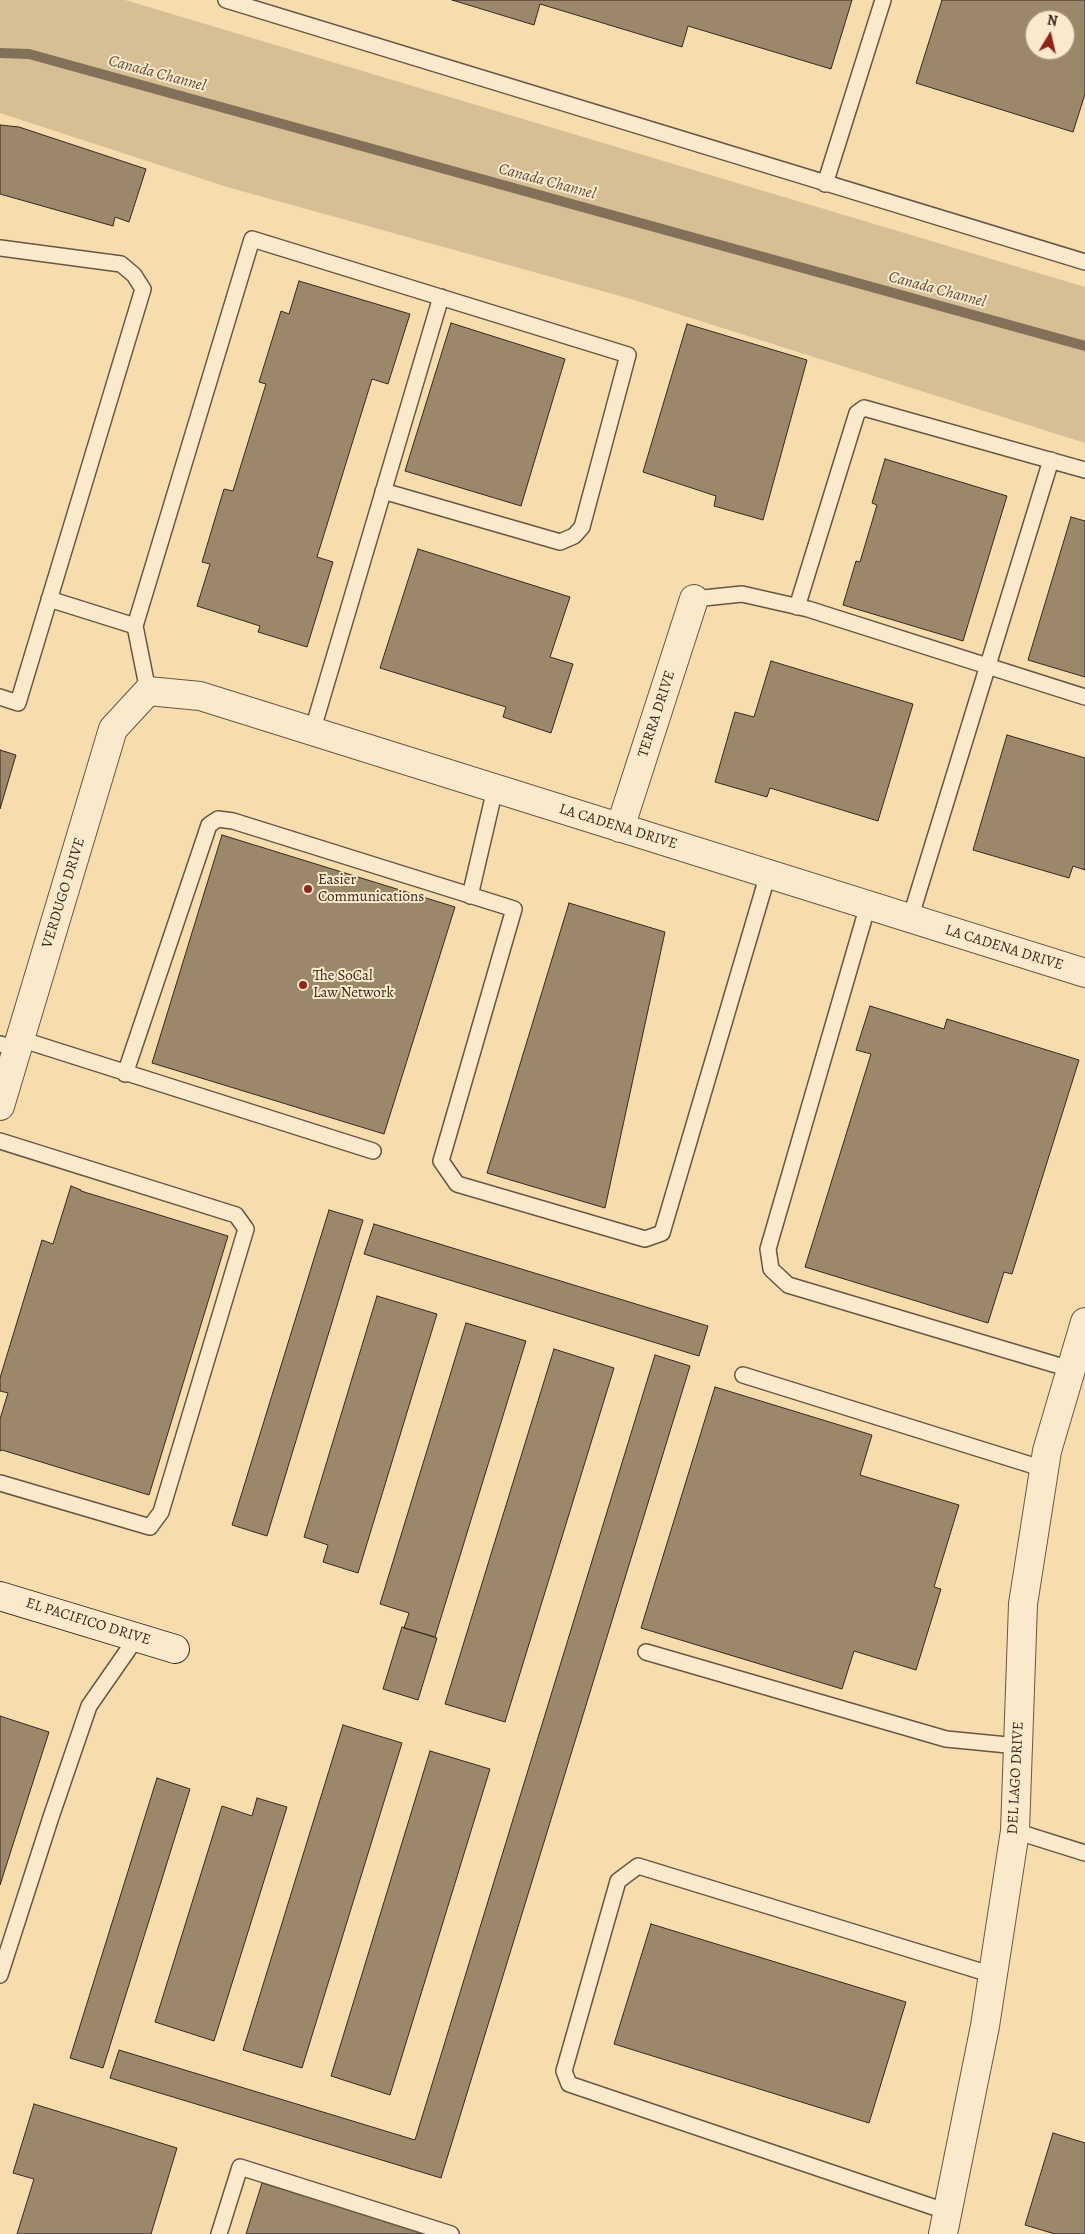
<!DOCTYPE html>
<html>
<head>
<meta charset="utf-8">
<style>
  body { margin:0 }
  #map { position:relative; width:1085px; height:2234px; overflow:hidden; background:#f7ddad; font-family:Alegreya,serif }
  canvas { display:block }
  .north { position:absolute; left:1025px; top:10px; width:50px; height:50px; box-sizing:border-box; background:#fae9ca; border:1px solid #ac9c86; border-radius:50%; rotate:9deg; font-size:14px; font-weight:700; line-height:20px; text-align:center; color:#372921 }
  .north::after { content:''; display:block; margin:auto; width:18px; height:22px; background:#8f2418; clip-path:polygon(50% 0,100% 100%,50% 72%,0 100%) }
</style>
</head>
<body>
<div id="map">
<canvas width="1085" height="2234"></canvas>
<div class="north">N</div>
</div>
<script>
const context = document.querySelector('canvas').getContext('2d');
context.lineJoin = 'round';
function paint(path, color) { context.fillStyle = color; context.fill(path, 'evenodd'); }
const poly = rows => new Path2D(rows.map(r => 'M' + r).join(''));
function trace(path, color, width, dash) { context.strokeStyle = color; context.lineWidth = width; context.lineCap = dash ? 'butt' : 'round'; context.setLineDash(dash || []); context.stroke(path); }
function label(font, color, halo, rows, align = 'center') {
  context.font = font + ' Alegreya,serif'; context.lineWidth = 4; context.setLineDash([]); context.textBaseline = 'middle'; context.strokeStyle = halo; context.fillStyle = color; for (const [text, x, y, turn = 0] of rows) {
    context.save(); context.translate(x, y); context.rotate((+turn || 0) * Math.PI / 180); context.textAlign = isNaN(turn) ? turn : align; if (halo) context.strokeText(text, 0, 0); context.fillText(text, 0, 0); context.restore();
  }
}
const green = poly([
  [0,0,125,0,1085,287,1085,443,631,299,227,187,0,113]
]);
const stream = poly([
  [0,53,29,54,1085,346]
]);
const building = poly([
  [452,0,852,0,831,69,688,26,682,47,540,4,534,25,452,0],
  [942,0,1085,0,1085,94,1073,132,916,83,942,0],
  [1035,20,1065,20,1065,50,1035,50,1035,20],
  [0,125,19,127,146,169,129,222,115,217,113,226,0,194,0,125],
  [299,281,410,314,388,384,372,379,317,557,333,562,307,647,258,632,260,626,197,606,210,564,202,562,224,489,233,491,266,384,259,382,281,311,289,314,299,281],
  [451,323,565,359,521,506,405,471,451,323],
  [687,324,807,360,763,520,714,506,716,496,643,472,687,324],
  [885,459,1007,496,963,641,843,605,856,561,860,562,877,505,872,503,885,459],
  [1071,517,1085,521,1085,677,1028,660,1071,517],
  [418,549,570,597,550,657,573,664,551,733,503,717,506,707,380,668,418,549],
  [771,661,913,704,878,821,770,788,767,797,715,782,735,712,754,717,771,661],
  [1007,735,1085,758,1085,870,1073,866,1069,878,973,850,1007,735],
  [0,750,16,755,0,809,0,750],
  [222,835,455,907,384,1134,152,1063,222,835],
  [569,903,665,932,605,1208,487,1173,569,903],
  [870,1006,944,1029,947,1019,1079,1060,1012,1274,1004,1272,988,1323,805,1267,871,1054,856,1050,870,1006],
  [71,1186,81,1190,81,1191,228,1236,149,1495,2,1450,0,1451,0,1419,8,1393,0,1391,0,1378,42,1240,53,1244,71,1186],
  [329,1210,363,1220,267,1536,232,1525,329,1210],
  [374,1224,708,1326,699,1356,364,1254,374,1224],
  [377,1296,437,1314,358,1573,323,1562,328,1545,304,1537,377,1296],
  [466,1323,526,1341,435,1637,404,1628,409,1613,380,1604,466,1323],
  [554,1349,614,1368,505,1722,445,1704,554,1349],
  [655,1355,690,1366,441,2178,110,2078,119,2050,415,2140,655,1355],
  [715,1387,872,1435,860,1475,959,1505,934,1587,941,1589,916,1670,854,1651,842,1689,641,1628,715,1387],
  [402,1627,437,1638,418,1700,383,1689,402,1627],
  [0,1716,49,1732,0,1885,0,1716],
  [343,1725,402,1743,302,2068,243,2050,343,1725],
  [430,1751,490,1769,390,2095,331,2076,430,1751],
  [157,1778,190,1789,103,2068,70,2058,157,1778],
  [257,1798,287,1807,214,2041,155,2022,222,1806,252,1816,257,1798],
  [651,1924,906,2002,869,2123,614,2044,651,1924],
  [34,2104,177,2148,151,2234,17,2234,34,2179,13,2173,34,2104],
  [1053,2133,1085,2143,1085,2234,1055,2234,1025,2225,1053,2133],
  [262,2183,428,2234,246,2234,262,2183]
]);
const lane = poly([
  [226,0,1085,262],
  [825,184,883,0],
  [0,248,121,264,134,275,143,289,18,703,0,697],
  [49,599,135,626],
  [694,599,742,594,808,609,1085,697],
  [797,607,857,413,864,408,1085,470],
  [148,691,135,626,252,239,628,355,582,527,574,536,560,542,383,491],
  [312,732,441,297],
  [470,896,495,789],
  [868,905,768,1249,771,1269,788,1285,1070,1369],
  [910,919,1051,460],
  [20,1039,373,1151],
  [0,1044,17,1049],
  [125,1074,209,825,218,819,233,821,514,909,441,1161,457,1184,645,1239,662,1233,768,874],
  [0,1141,236,1215,246,1229,161,1512,150,1527,0,1483],
  [743,1375,1044,1469],
  [646,1652,946,1739,1018,1746],
  [1015,1831,1085,1853],
  [0,1975,51,1817,89,1706,137,1637],
  [948,2212,569,2084,564,2071,618,1881,638,1866,993,1975],
  [219,2234,240,2167,451,2234]
]);
const street = poly([
  [620,828,694,599],
  [0,1106,113,729,148,691,200,696,1085,973],
  [943,2234,985,2026,1015,1831,1023,1604,1047,1451,1085,1322]
]);
const secondary = poly([
  [0,1596,175,1649]
]);
const markers = [
  [308,889,5,"#8f2418"],
  [303,985,5,"#8f2418"]
];
const streetNames = [
  ["TERRA DRIVE",657,714,-72],
  ["LA CADENA DRIVE",618,827,17],
  ["VERDUGO DRIVE",64,893,-73],
  ["LA CADENA DRIVE",1004,948,17],
  ["EL PACIFICO DRIVE",88,1622,17],
  ["DEL LAGO DRIVE",1016,1778,-87]
];
const poiNames = [
  ["Easier",318,880],
  ["Communications",318,897],
  ["The SoCal",313,976],
  ["Law Network",313,993]
];
const waterNames = [
  ["Canada Channel",157,74,15],
  ["Canada Channel",547,182,15],
  ["Canada Channel",937,290,15]
];
paint(green, '#d6be95');
trace(stream, '#837058', 10);
paint(building, '#9b876a');
trace(building, '#372921', 1);
trace(lane, '#675644', 18);
trace(street, '#675644', 30);
trace(secondary, '#372921', 30);
trace(lane, '#fae9ca', 15);
trace(street, '#fae9ca', 28);
trace(secondary, '#fae9ca', 28);
for (const [x, y, r, color] of markers) { const dot = new Path2D(); dot.arc(x, y, r, 0, 2 * Math.PI); context.fillStyle = color; context.fill(dot); trace(dot, '#fae9ca', 2); }
label('15px', '#372921', '#fae9ca', streetNames);
label('15px', '#372921', '#fae9ca', poiNames, 'left');
label('italic 16px', '#5d4d3d', '#fae9ca', waterNames);
</script>
</body>
</html>
